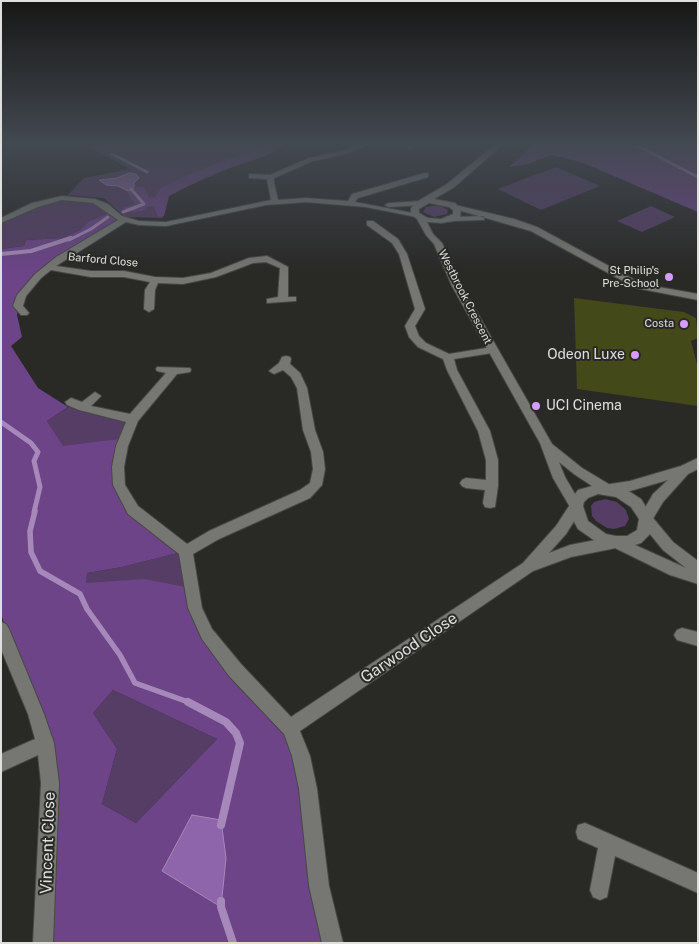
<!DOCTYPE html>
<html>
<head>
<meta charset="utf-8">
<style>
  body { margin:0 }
  #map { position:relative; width:699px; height:944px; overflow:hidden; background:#292926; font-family:"Public Sans",sans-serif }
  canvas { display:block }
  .frame { position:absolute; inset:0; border:2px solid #dfe0dd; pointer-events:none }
</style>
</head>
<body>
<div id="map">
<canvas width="699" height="944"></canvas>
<div class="frame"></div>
</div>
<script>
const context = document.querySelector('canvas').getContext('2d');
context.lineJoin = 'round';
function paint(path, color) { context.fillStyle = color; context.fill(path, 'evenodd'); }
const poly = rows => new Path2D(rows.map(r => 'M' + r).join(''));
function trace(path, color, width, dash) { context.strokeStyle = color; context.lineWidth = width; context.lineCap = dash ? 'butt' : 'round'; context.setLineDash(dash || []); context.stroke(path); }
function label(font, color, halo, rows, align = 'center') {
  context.font = font + ' "Public Sans",sans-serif'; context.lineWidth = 4; context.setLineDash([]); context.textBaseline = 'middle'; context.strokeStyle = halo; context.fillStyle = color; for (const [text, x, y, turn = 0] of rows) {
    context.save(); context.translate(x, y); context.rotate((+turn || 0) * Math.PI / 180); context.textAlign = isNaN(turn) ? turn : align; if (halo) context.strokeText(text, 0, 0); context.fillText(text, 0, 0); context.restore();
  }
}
const green = poly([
  [82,143,289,143,160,198,163,218,125,217,104,198,68,195,84,178,130,169],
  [556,167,600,186,541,210,498,189],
  [74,198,95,201,109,210,106,214,89,221,80,230,62,238,26,240,24,246,1,249,1,221,48,201],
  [439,205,448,210,447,214,434,217,423,212,426,207],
  [651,206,675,217,642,232,617,221],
  [76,402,133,419,125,438,63,447,47,421],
  [605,499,617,502,626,510,629,519,625,526,614,529,607,528,596,521,592,516,591,506,594,502],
  [186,551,191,588,85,584,87,573,122,567],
  [113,690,217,739,136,823,102,804,117,749,93,713]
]);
const forest = poly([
  [273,143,288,143,265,156,212,174,169,196,164,216,158,217,154,206,149,206,142,211,128,212,123,208,135,204,127,192,137,187,144,187,149,198,155,197,161,188,199,170],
  [535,143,698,143,698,212,581,162,551,155,528,164,509,167],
  [109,210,124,220,53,267,22,295,17,315,22,337,11,346,38,388,68,407,47,421,63,446,125,438,118,467,133,510,186,551,122,567,87,573,86,583,144,579,191,588,207,634,290,728,334,943,47,943,44,745,13,657,1,613,1,249,24,246,26,240,62,238,80,230,89,221,106,214],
  [113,690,217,739,136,823,102,804,117,749,93,713]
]);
const water = poly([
  [129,173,136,174,139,178,134,183,134,188,128,191,118,186,106,185,99,180,117,178,129,173],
  [192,815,221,820,226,858,221,907,162,871,192,815]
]);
const streamFar4 = poly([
  [632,143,698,177],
  [112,154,147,172],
  [123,212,144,204,131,189],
  [69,240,91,229,108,217]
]);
const streamFar3 = poly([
  [1,254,31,251,71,238]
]);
const streamFar2 = poly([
  [1,422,31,443,38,452,34,461,40,487,34,512]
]);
const streamFar1 = poly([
  [35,511,30,531,31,552,40,571,80,594,87,609,120,655,135,683,191,703]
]);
const stream = poly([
  [188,702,226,722,236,733,240,743,221,825],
  [221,901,221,907,233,943]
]);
const building = poly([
  [574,298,684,312,696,318,698,338,691,341,698,368,698,406,577,389]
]);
const minor = poly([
  [362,143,372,143,346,154,313,161,274,178,274,183,278,200,306,198,348,201,352,194,425,173,428,173,428,177,358,198,355,202,418,214,421,214,421,218,366,207,306,202,266,205,166,226,139,225,126,222,56,266,91,271,124,271,155,277,183,278,211,273,249,258,267,256,288,267,288,297,296,297,296,301,267,303,267,299,278,297,280,268,266,262,253,263,216,277,183,284,158,283,155,290,154,309,149,312,144,309,145,290,150,282,124,277,91,277,51,270,41,278,26,296,23,306,29,313,27,315,21,315,13,306,17,295,35,274,56,257,118,220,93,203,62,200,38,207,1,223,1,218,32,203,62,196,95,199,108,204,122,216,139,221,166,222,271,200,267,179,249,178,249,174,270,175,309,158,342,151,362,143],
  [411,143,418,143,412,149,408,149,407,148,411,143],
  [421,201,424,201,424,205,389,207,385,205,389,203,421,201],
  [451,204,514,219,537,227,642,284,698,294,698,300,636,288,531,231,451,208,451,204],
  [484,216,484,220,481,220,451,221,447,219,451,217,484,216],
  [367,221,373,221,398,239,407,254,425,309,415,326,419,336,426,343,449,354,492,347,497,350,492,353,454,359,457,370,490,431,498,460,498,486,495,507,490,508,485,507,483,503,485,490,466,488,462,486,460,483,462,480,466,478,486,480,486,460,478,431,447,370,443,359,418,347,409,337,405,326,415,309,399,254,392,243,367,225,367,221],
  [286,356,290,357,291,359,290,364,300,373,307,388,315,430,323,452,325,469,322,485,310,498,219,539,193,554,202,608,212,629,241,664,291,717,523,563,556,526,571,503,576,502,581,503,583,507,566,534,549,553,570,545,616,536,621,538,623,542,621,546,616,548,571,557,533,571,300,731,310,756,317,789,329,886,343,943,322,943,309,886,299,789,292,756,284,734,229,676,202,639,188,608,179,554,128,514,113,485,112,467,116,446,126,422,79,410,67,405,65,402,71,398,82,402,95,392,101,396,91,406,130,414,166,373,157,371,156,369,157,367,190,368,191,370,190,372,177,374,138,421,128,446,124,467,125,485,138,506,187,544,209,531,300,490,310,483,313,469,311,452,303,430,297,388,291,377,283,370,274,374,269,371,279,363,282,357,286,356],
  [698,458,698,469,688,474,663,502,651,522,646,523,641,522,639,518,653,494,668,480,630,491,609,494,604,493,603,489,604,485,630,481,681,466,698,458],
  [1,622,6,624,9,629,44,714,54,743,59,783,53,943,33,943,41,783,38,755,1,772,1,754,35,739,28,714,1,649,1,622],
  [682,628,698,632,698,646,677,640,674,635,677,630,682,628],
  [585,823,698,873,698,893,615,856,607,897,600,900,593,897,590,890,598,848,578,839,576,832,578,825,585,823]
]);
const tertiary = poly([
  [497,143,505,143,453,188,434,199,455,203,461,209,460,217,454,221,441,223,427,222,433,234,442,243,462,286,552,444,582,468,612,486,624,488,641,499,653,518,673,542,698,561,698,584,670,575,613,547,598,543,578,529,571,516,570,507,553,478,540,443,452,286,434,244,426,235,417,219,411,214,411,208,418,201,447,184,497,143],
  [429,203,449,207,453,210,453,214,441,219,428,218,419,213,419,209,429,203],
  [559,462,574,474,592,486,578,490,575,494,565,477,559,462],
  [598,494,616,497,631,507,639,519,637,530,627,536,616,536,606,534,588,521,583,506,584,502,588,498,598,494],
  [650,534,663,550,686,568,635,545,641,543,650,534]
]);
const markers = [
  [669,277,5,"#d49cfc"],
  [684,324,5,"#d49cfc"],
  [635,355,5,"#d49cfc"],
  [536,406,5,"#d49cfc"]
];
const farStreetnames = [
  ["Barford Close",103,260,5],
  ["Westbrook Crescent",465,297,63]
];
const farPoinames = [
  ["St Philip's",659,271],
  ["Pre-School",659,284],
  ["Costa",674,324]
];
const poiNames = [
  ["Odeon Luxe",625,355],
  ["UCI Cinema",546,406,"left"]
];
const nearStreetnames = [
  ["Garwood Close",409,648,-34],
  ["Vincent Close",48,843,-88]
];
paint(green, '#553d66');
paint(forest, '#6d4488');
paint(water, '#8e64ab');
trace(water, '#a689ba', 1);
trace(streamFar4, '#a689ba', 3);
trace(streamFar3, '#a689ba', 4);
trace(streamFar2, '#a689ba', 5);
trace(streamFar1, '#a689ba', 5.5);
trace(stream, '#a689ba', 8);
paint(building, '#444919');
trace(minor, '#474845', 2);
trace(tertiary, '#474845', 2);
paint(minor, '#767772');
paint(tertiary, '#767772');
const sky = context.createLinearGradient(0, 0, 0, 276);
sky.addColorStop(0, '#171715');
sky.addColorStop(0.52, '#434952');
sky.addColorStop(1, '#43495200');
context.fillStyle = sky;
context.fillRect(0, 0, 699, 276);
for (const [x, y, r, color] of markers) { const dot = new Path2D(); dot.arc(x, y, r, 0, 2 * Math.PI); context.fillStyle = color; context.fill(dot); trace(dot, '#292926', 2); }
label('11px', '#dfe0dd', '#292926', farStreetnames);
label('11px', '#dfe0dd', '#292926', farPoinames, 'right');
label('14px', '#dfe0dd', '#292926', poiNames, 'right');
label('16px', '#dfe0dd', '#292926', nearStreetnames);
</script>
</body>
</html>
